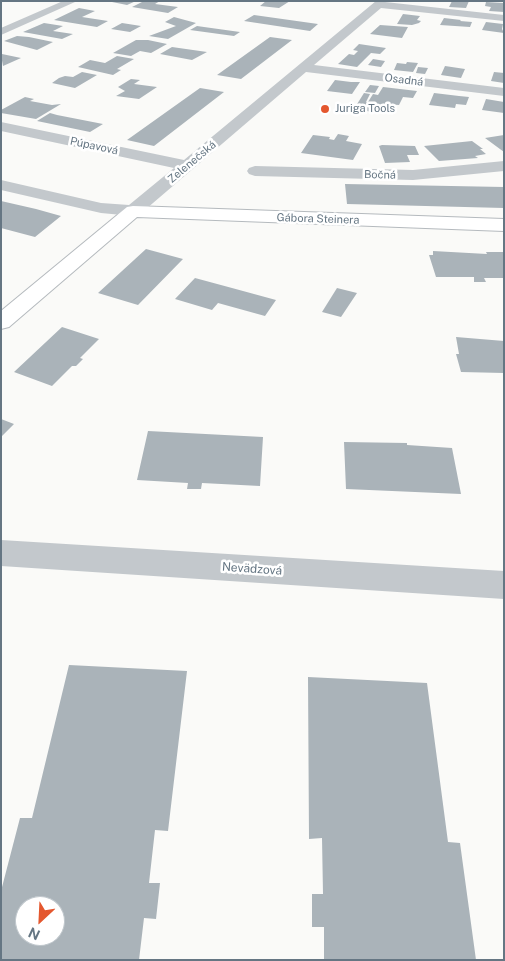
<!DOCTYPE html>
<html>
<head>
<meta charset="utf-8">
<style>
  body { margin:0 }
  #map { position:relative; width:505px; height:961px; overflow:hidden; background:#fafaf8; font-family:"Public Sans",sans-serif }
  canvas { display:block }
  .frame { position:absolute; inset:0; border:2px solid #657683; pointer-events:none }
  .north { position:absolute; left:15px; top:896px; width:50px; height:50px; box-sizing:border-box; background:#fff; border:1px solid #c1c8cd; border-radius:50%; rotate:205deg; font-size:14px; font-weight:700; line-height:20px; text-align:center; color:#657683 }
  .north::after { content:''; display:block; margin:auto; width:18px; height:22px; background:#e4572e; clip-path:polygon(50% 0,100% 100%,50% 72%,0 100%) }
</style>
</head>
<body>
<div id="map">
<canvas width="505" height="961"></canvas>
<div class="frame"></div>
<div class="north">N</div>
</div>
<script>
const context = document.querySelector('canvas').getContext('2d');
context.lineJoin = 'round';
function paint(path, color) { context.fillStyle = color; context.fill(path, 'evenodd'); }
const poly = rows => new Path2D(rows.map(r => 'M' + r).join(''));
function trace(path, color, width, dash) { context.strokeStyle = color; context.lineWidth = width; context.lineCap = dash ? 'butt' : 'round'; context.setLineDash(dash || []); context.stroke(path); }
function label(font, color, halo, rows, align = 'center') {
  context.font = font + ' "Public Sans",sans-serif'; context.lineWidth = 5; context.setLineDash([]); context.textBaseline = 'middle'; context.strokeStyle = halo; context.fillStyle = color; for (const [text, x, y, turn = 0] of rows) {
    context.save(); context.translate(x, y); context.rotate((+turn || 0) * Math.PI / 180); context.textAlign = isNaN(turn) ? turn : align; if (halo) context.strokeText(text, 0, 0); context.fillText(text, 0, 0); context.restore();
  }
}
const building = poly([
  [107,1,136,1,127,5],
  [144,1,160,1,155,4,178,7,168,13,132,7],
  [266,1,290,1,279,8,260,6],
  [452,1,469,1,466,8,449,7],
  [486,2,504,3,504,12,489,11,491,7,485,6],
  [79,8,95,11,82,17,108,21,97,27,54,20],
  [403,14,420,16,417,20,421,21,419,23,412,25,397,24],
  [254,15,318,24,310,31,244,21],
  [174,17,196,23,168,39,149,36,176,26,165,22],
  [444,18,461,20,460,21,472,22,470,27,440,25],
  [486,22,503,24,502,29,504,33,482,30],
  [44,23,63,26,53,31,73,34,62,39,23,32],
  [122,23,141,26,130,32,111,29],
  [380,25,408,27,402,38,370,34],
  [197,26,204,27,240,32,234,36,190,30],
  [17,36,29,37,53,42,37,50,4,41],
  [270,37,292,40,241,79,217,75],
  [136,40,148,40,167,44,151,53,140,51,131,56,113,53],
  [359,44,386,48,380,54,371,53,357,67,338,64,349,54,354,55,358,51,353,50],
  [172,47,207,52,192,60,160,54],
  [1,55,2,54,21,58,3,66],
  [117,56,134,59,117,69,121,70,113,75,78,67,90,60,105,63],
  [373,59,385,61,381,67,368,65],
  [407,62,418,63,413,72,394,70,397,63,406,64],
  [445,66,465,69,461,78,441,75],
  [418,67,428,68,425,74,416,73],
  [82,72,97,75,75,88,52,83,59,78,65,76,73,77],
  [494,72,504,73,504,83,491,81],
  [131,79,140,80,134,84,157,87,139,99,116,96,125,91,118,87],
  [335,80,351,82,360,82,352,94,327,91],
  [370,85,379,86,375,93,365,92],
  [383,87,417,91,413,98,403,97,399,105,384,104,379,113,354,109,364,93,370,94,366,102,368,102,373,94,378,95],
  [200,88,224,92,154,146,127,140],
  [434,93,459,96,469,97,466,105,456,104,455,108,429,105],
  [25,97,34,99,30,101,52,105,61,104,36,119,1,113,1,110],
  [486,99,504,102,504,113,482,110],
  [50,113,57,115,103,124,90,132,37,121],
  [338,134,349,136,346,141,362,144,353,160,301,153,313,135,330,137,329,139,334,140],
  [504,135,504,152,485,138],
  [472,141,483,149,480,149,486,154,475,156,478,158,439,161,424,146],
  [382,145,415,146,419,155,407,155,410,162,385,163,379,146],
  [345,184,504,187,504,208,347,204],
  [1,201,36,209,61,216,35,237,1,228],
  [146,249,183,259,138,305,98,293],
  [433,251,487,254,486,252,504,252,504,278,484,278,486,282,474,282,474,277,436,277,429,255,433,255],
  [195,278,232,288,276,300,265,316,218,303,212,310,175,299],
  [337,288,357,293,341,317,322,312],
  [62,327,99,339,80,358,83,359,76,366,72,366,52,386,14,372],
  [456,337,504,341,504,373,461,372,456,354,459,354],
  [1,419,14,424,1,437],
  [148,431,263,437,260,486,202,483,201,489,187,489,188,483,137,480],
  [344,442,407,443,407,445,452,448,461,494,346,489],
  [69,665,187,671,168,831,155,830,149,883,160,883,156,919,144,918,139,960,1,960,1,891,20,818,32,818],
  [25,906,55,906,55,936,25,936],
  [308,677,427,683,448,842,460,843,476,960,324,960,324,927,312,927,312,894,323,894,322,838,309,839]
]);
const minor = poly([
  [63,1,75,2,1,35,1,28,63,1],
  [376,1,504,15,504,21,381,8,314,65,504,88,504,96,306,72,139,215,133,216,101,213,1,190,1,180,101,203,129,205,174,168,1,131,1,122,184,160,376,1],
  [504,161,504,171,413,180,255,176,249,174,247,171,249,168,255,166,413,170,504,161],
  [1,540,504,571,504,599,1,566,1,540]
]);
const major = poly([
  [133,206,504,219,504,231,137,217,9,327,1,329,1,311,127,207,133,206]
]);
const markers = [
  [325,109,5,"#e4572e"]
];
const farStreetnames = [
  ["Osadná",404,80,7],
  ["Púpavová",94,146,12],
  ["Zelenečská",192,162,-40],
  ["Bočná",380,175,1],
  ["Gábora Steinera",318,219,2]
];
const farPoinames = [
  ["Juriga Tools",335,109]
];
const streetNames = [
  ["Nevädzová",252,569,4]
];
paint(building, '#aab3b9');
trace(major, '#b5babe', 2);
paint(minor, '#c3c8cc');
paint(major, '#fff');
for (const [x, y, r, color] of markers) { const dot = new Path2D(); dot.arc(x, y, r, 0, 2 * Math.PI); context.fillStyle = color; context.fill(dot); trace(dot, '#fff', 2); }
label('11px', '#657683', '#fff', farStreetnames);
label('11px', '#657683', '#fff', farPoinames, 'left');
label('12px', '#657683', '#fff', streetNames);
</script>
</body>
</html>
